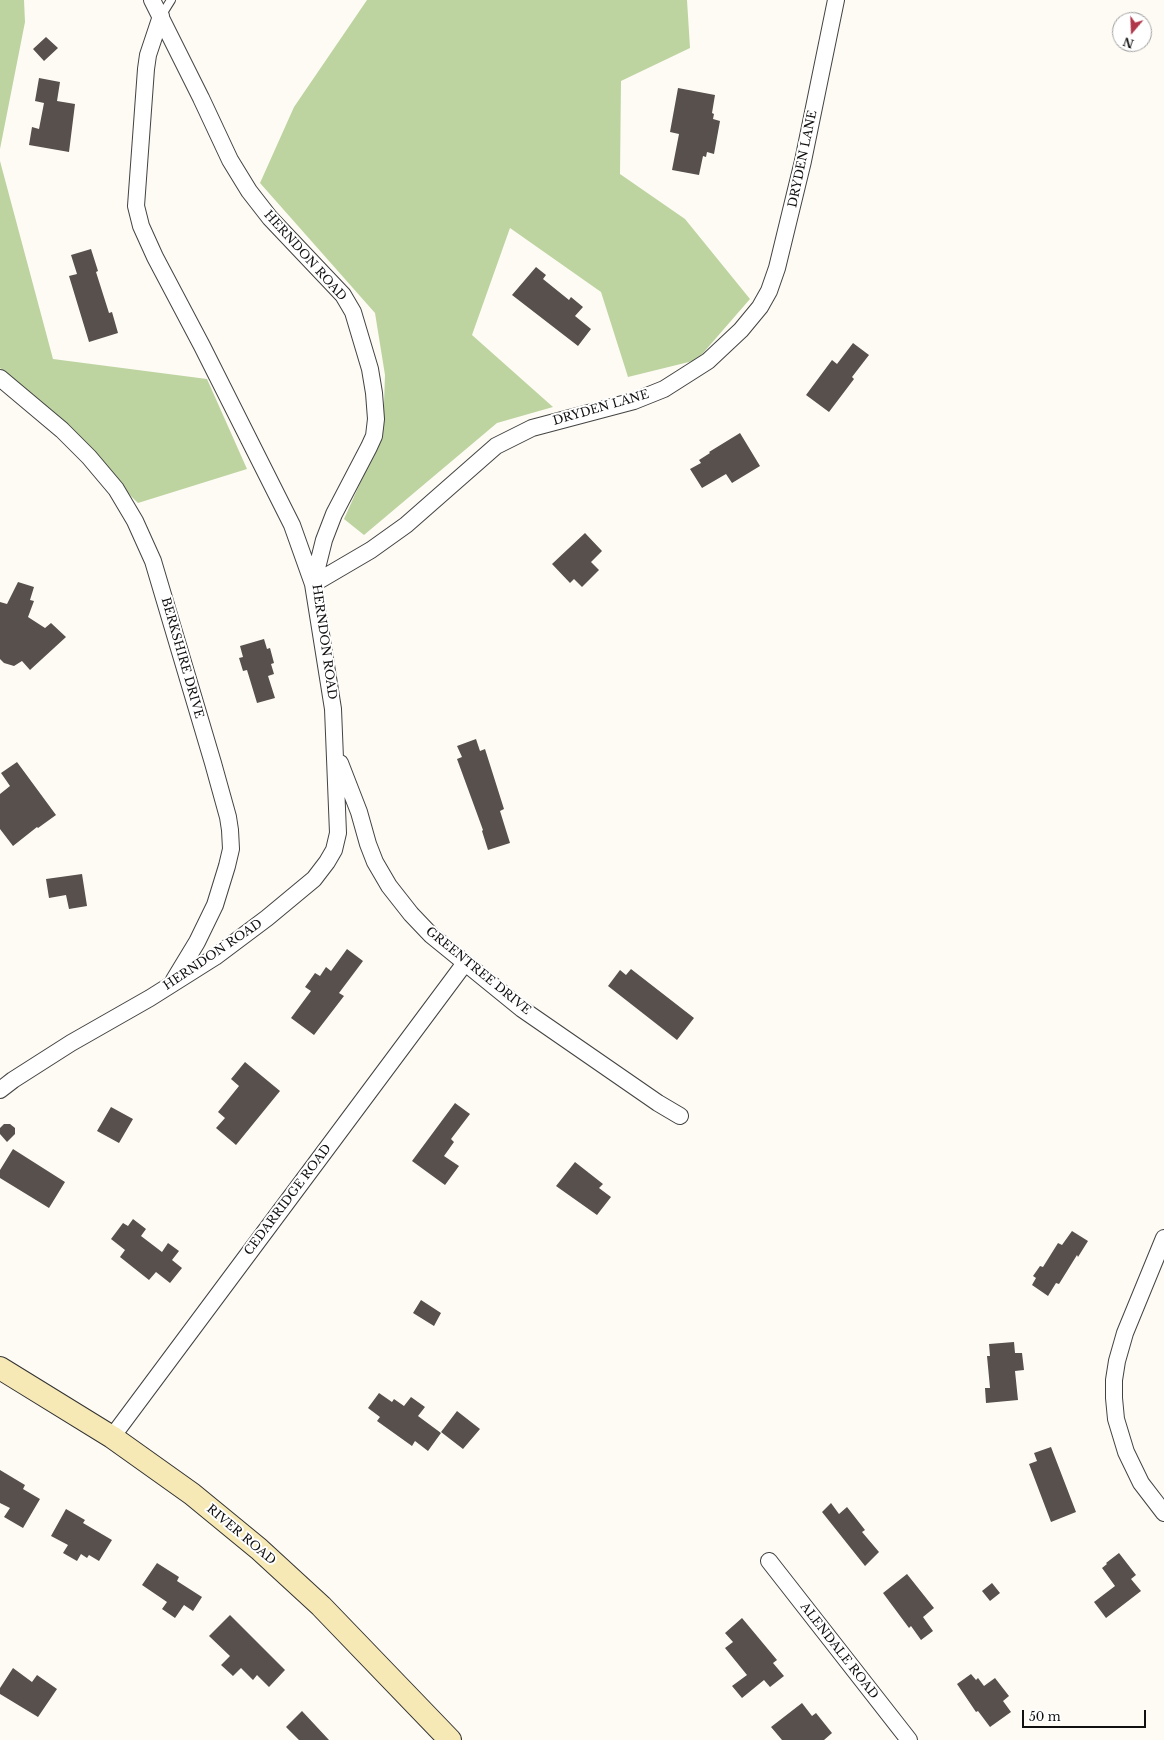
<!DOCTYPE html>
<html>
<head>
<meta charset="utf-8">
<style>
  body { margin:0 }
  #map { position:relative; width:1164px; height:1740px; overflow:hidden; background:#fefbf4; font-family:"Libre Baskerville",serif }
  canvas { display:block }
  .north { position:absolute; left:1112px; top:12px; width:40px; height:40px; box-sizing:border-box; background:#fff; border:1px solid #9f9f9f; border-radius:50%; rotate:199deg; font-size:11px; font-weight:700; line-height:16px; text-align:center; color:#101010 }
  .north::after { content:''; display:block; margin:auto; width:14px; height:18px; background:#b03749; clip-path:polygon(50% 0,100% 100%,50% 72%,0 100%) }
  .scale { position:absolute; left:1022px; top:1710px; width:124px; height:18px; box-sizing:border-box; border:2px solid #101010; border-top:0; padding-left:5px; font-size:12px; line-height:14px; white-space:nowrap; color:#101010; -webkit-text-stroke:3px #fff; paint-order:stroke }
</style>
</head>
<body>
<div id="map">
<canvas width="1164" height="1740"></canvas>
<div class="north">N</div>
<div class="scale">50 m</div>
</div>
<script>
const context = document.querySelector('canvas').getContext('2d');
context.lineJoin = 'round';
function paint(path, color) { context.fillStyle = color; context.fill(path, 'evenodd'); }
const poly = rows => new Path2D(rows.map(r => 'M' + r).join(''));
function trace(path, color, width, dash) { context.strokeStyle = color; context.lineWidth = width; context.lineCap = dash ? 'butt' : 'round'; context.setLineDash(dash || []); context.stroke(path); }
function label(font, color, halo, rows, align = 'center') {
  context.font = font + ' "Libre Baskerville",serif'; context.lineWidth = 4; context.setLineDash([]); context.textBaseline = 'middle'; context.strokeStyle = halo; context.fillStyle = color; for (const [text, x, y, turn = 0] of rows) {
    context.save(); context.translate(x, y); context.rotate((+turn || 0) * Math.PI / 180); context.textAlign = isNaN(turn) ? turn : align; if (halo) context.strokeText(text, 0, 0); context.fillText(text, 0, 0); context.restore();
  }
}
const forest = poly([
  [0,0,24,0,25,22,0,149],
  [367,0,687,0,690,48,621,81,620,174,685,219,750,299,697,360,628,377,601,292,510,228,472,335,553,407,497,423,364,535,344,519,383,432,385,375,375,313,260,183,294,107],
  [0,161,53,359,207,379,247,469,138,503,0,368]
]);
const building = poly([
  [46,37,58,48,44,61,33,49],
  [39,78,60,82,57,101,75,104,69,152,29,145,32,127,39,129,44,103,35,101],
  [678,88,715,95,712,113,714,114,713,119,720,121,714,154,707,152,706,157,703,156,699,175,672,170,679,134,670,132],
  [91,249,98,271,96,272,109,313,112,312,118,333,89,342,69,276,77,274,71,255],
  [536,267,546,275,543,279,569,300,571,297,583,307,575,316,591,329,578,346,512,295],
  [853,343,869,355,852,377,854,379,829,412,806,395,832,360,837,364],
  [740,433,760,466,732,483,726,474,702,488,690,469,701,463,699,460,710,453,709,452],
  [585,533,602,551,591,562,599,570,582,587,574,579,570,583,552,564],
  [18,582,34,587,30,600,34,601,28,617,45,628,51,623,66,637,30,670,22,661,14,666,4,663,0,659,0,602,7,604],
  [264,639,267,649,270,648,274,663,271,664,274,674,268,676,275,698,257,703,247,670,243,671,239,658,243,657,240,646],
  [476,739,480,751,485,749,504,809,500,811,510,843,488,850,482,831,483,830,457,759,462,757,457,746],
  [17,762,56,815,38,828,37,827,13,846,0,829,0,794,10,786,1,773],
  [82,874,87,906,69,909,66,895,49,898,46,879],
  [347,949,363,961,339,993,344,996,314,1035,291,1018,311,991,305,987,315,973,320,976,326,967,331,971],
  [631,969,694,1018,677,1040,608,986,620,970,626,975],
  [245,1062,280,1091,236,1145,216,1128,225,1118,218,1112,239,1086,231,1079],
  [455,1103,470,1114,451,1139,454,1142,444,1156,459,1166,445,1185,412,1161],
  [111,1107,133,1119,119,1143,97,1131],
  [4,1124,10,1124,15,1128,15,1134,7,1142,0,1134,0,1128],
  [13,1149,65,1182,49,1208,0,1178,0,1170],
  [575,1162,603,1184,599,1188,611,1197,597,1215,556,1186],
  [133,1219,146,1229,141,1236,162,1252,168,1243,179,1251,172,1260,182,1268,170,1283,156,1272,149,1280,120,1257,125,1250,111,1239,123,1223,128,1226],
  [1072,1231,1088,1241,1078,1257,1077,1255,1059,1284,1056,1283,1048,1296,1032,1285,1036,1278,1033,1276,1040,1266,1043,1267,1058,1243,1062,1245],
  [421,1300,441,1313,434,1326,413,1313],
  [1014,1342,1015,1353,1022,1353,1024,1370,1015,1371,1018,1400,986,1403,985,1388,990,1388,987,1356,990,1356,989,1344],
  [379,1393,392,1402,394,1399,404,1406,411,1397,425,1407,418,1416,441,1433,428,1451,415,1441,412,1446,377,1421,380,1417,368,1408],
  [457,1411,480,1429,463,1449,441,1432],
  [1051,1447,1076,1512,1051,1522,1029,1464,1037,1461,1034,1453],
  [0,1470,25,1485,23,1489,40,1499,23,1528,4,1517,10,1508,0,1503],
  [831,1503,839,1514,847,1507,865,1530,862,1532,879,1552,865,1566,822,1512],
  [66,1509,85,1520,83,1523,112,1540,99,1561,89,1555,87,1558,81,1554,77,1561,63,1553,68,1545,51,1536],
  [1119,1553,1136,1575,1131,1579,1141,1591,1106,1618,1094,1602,1115,1586,1102,1568,1107,1564,1106,1563],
  [157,1563,179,1577,177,1581,202,1597,193,1611,184,1605,175,1618,162,1609,167,1602,142,1585],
  [907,1574,934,1608,923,1617,933,1631,921,1640,911,1626,909,1628,883,1593],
  [992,1583,1000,1593,990,1601,982,1591],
  [230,1615,285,1670,269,1687,257,1675,253,1680,241,1668,233,1676,221,1665,230,1656,209,1636],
  [742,1618,777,1660,773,1663,784,1676,770,1687,764,1680,742,1698,732,1686,747,1675,725,1648,733,1642,725,1633],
  [13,1668,32,1682,37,1675,57,1689,38,1717,0,1694,0,1688],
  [971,1674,976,1680,978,1678,984,1686,995,1678,1009,1696,1003,1701,1011,1712,990,1727,978,1711,976,1712,957,1684],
  [802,1703,812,1716,816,1713,832,1733,824,1740,782,1740,771,1727],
  [302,1711,329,1740,299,1740,286,1727]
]);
const service = poly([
  [161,16,171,0]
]);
const minor = poly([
  [161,16,148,55,146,69,136,206,141,226,155,257,202,346,292,525,313,584,371,550,406,525,496,446,532,428,634,401,664,389,708,361,741,330,760,307,769,291,777,268,803,161,836,0],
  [0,378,62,430,89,457,116,489,135,521,153,561,213,763,228,817,230,830,231,849,227,866,215,905,197,942,174,980],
  [340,763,359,812,368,844,375,862,389,886,411,914,431,935,522,1009,658,1103,680,1116],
  [0,1090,13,1080,71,1043,150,998,215,957,267,918,314,879,327,862,334,850,338,833,333,709,313,584,324,540,334,514,369,447,374,436,376,419,374,393,370,369,353,312,343,295,270,218,249,191,230,160,201,98,152,0],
  [1164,1238,1125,1333,1117,1361,1114,1380,1114,1398,1116,1419,1126,1452,1141,1483,1164,1513],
  [112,1437,465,963],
  [769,1561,909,1740]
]);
const secondary = poly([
  [0,1368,112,1437,192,1494,259,1549,321,1606,450,1740]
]);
const streetNames = [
  ["DRYDEN LANE",803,159,-78],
  ["HERNDON ROAD",305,256,48],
  ["DRYDEN LANE",601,408,-16],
  ["HERNDON ROAD",324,642,82],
  ["BERKSHIRE DRIVE",182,658,74],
  ["HERNDON ROAD",213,955,-34],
  ["GREENTREE DRIVE",478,971,39],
  ["CEDARRIDGE ROAD",288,1200,-53],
  ["RIVER ROAD",241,1535,40],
  ["ALENDALE ROAD",839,1651,52]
];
paint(forest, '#bdd4a1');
paint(building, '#57504d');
trace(service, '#434343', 10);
trace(minor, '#434343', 18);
trace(secondary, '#323232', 24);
trace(service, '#fff', 8);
trace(minor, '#fff', 16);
trace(secondary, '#f6e9b6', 22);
label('12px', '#101010', '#fff', streetNames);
</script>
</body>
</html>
